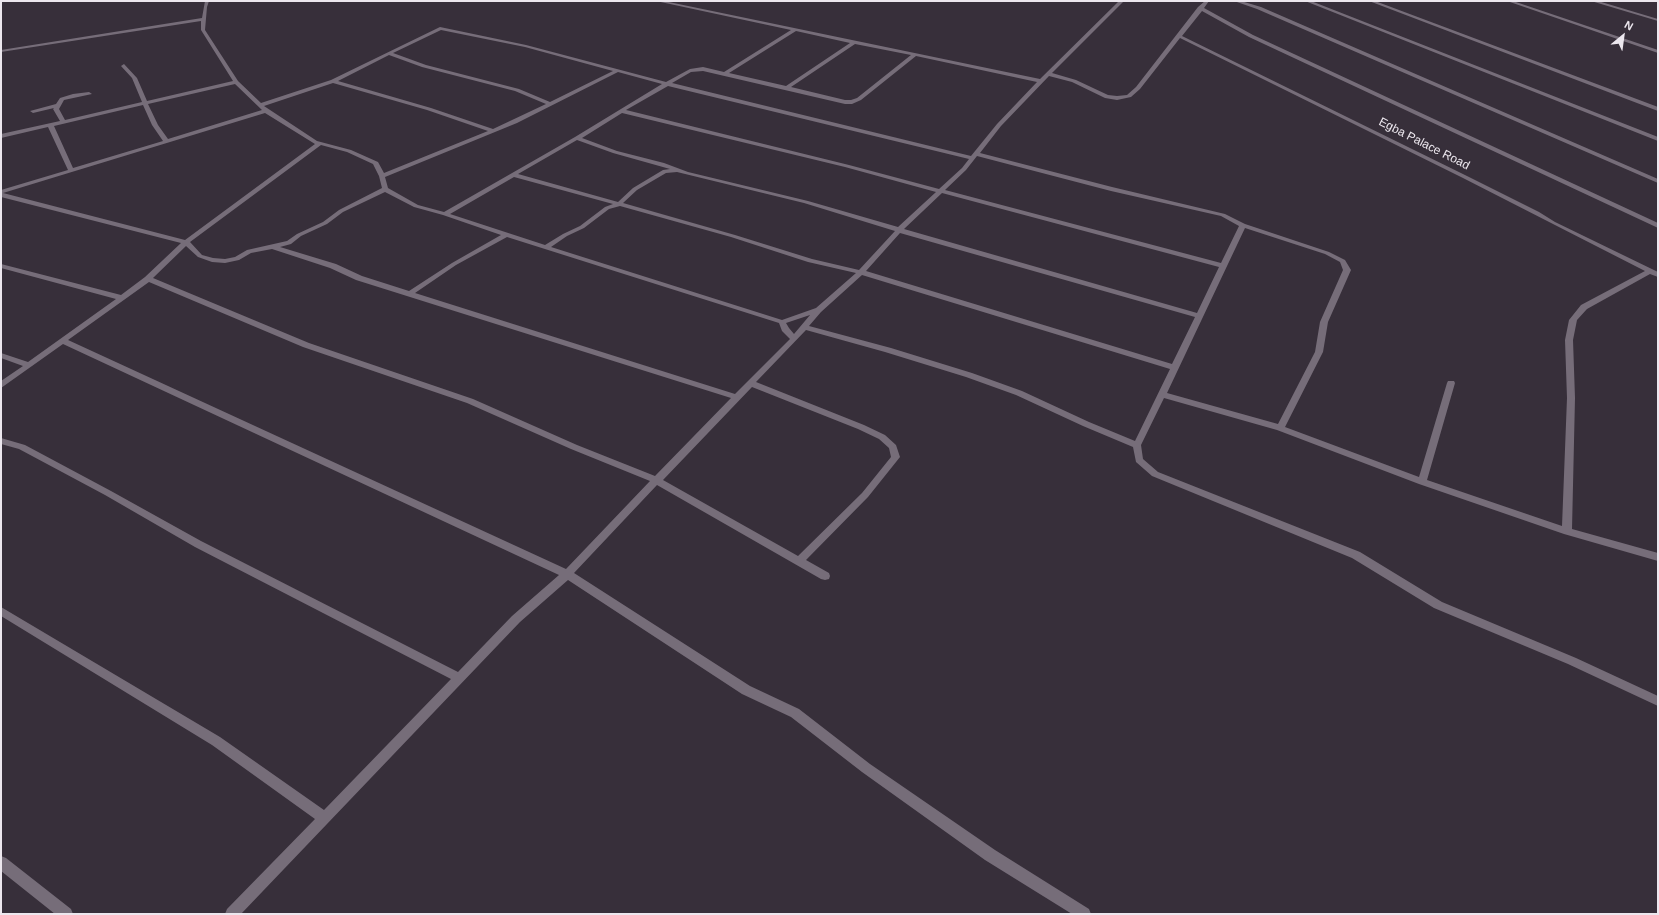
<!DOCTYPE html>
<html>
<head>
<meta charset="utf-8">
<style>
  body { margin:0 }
  #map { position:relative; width:1659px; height:915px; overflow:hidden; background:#372f3a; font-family:Arial,sans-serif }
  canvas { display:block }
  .frame { position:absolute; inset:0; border:2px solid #ece7ee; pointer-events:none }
  .north { position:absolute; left:1603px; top:16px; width:40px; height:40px; -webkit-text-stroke:3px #372f3a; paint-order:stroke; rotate:29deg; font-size:11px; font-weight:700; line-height:16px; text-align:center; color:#ece7ee }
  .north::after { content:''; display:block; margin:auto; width:14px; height:18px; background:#ece7ee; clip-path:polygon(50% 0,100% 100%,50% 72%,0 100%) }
</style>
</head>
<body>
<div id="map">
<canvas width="1659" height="915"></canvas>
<div class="frame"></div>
<div class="north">N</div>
</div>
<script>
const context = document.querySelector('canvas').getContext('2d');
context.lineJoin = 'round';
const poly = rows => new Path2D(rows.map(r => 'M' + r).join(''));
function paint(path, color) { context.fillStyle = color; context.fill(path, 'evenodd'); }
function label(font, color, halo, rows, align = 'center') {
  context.font = font + ' Arial,sans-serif'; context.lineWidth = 3; context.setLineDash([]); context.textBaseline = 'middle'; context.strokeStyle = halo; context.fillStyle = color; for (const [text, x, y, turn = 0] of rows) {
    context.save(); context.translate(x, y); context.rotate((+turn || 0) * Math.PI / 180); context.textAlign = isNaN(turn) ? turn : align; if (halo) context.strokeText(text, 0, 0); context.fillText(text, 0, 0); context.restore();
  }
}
const street = poly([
  [205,1,209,1,207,7,205,30,238,81,261,103,331,80,440,27,526,45,666,82,690,69,703,67,724,72,791,30,656,1,664,1,1040,79,1119,1,1124,1,1052,73,1076,80,1108,95,1117,96,1127,95,1136,87,1198,7,1205,1,1209,1,1204,8,1253,35,1658,223,1658,228,1656,227,1249,37,1202,11,1182,36,1467,176,1539,212,1555,222,1658,272,1658,277,1650,274,1587,309,1577,320,1573,340,1575,398,1572,529,1658,553,1658,561,1564,534,1419,484,1277,430,1164,398,1141,445,1143,459,1158,472,1360,552,1442,602,1576,658,1658,696,1658,706,1568,664,1434,608,1352,558,1152,476,1136,462,1133,447,1083,426,1016,395,966,377,885,352,806,330,756,382,864,425,885,435,896,445,900,457,868,497,806,560,829,573,830,576,829,579,825,580,821,579,657,485,574,573,750,686,799,709,870,764,995,850,1089,909,1091,914,1072,914,985,860,862,772,791,717,742,694,568,580,520,622,241,914,225,914,227,909,315,819,212,745,1,616,1,607,220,737,324,810,451,679,195,547,105,495,19,449,1,444,1,438,25,445,111,491,201,541,458,672,512,616,559,575,63,344,1,388,1,381,23,366,1,358,1,353,28,362,116,299,1,268,1,264,121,295,145,277,181,243,1,197,1,190,68,170,48,127,1,138,1,134,60,121,53,109,54,108,33,113,30,111,56,104,60,98,73,94,89,92,92,94,64,100,59,109,65,120,142,102,132,78,121,66,124,64,137,78,147,101,233,81,201,30,201,21,1,52,1,50,202,18,205,1],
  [441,30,525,47,613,71,550,102,519,89,426,65,393,53,441,30],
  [796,31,850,43,786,86,729,73,796,31],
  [1180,38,1463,178,1645,271,1581,305,1569,320,1565,340,1567,398,1562,526,1427,480,1455,383,1454,381,1448,381,1447,383,1419,477,1285,427,1323,352,1328,322,1351,270,1345,260,1329,252,1245,224,1225,214,1112,187,980,153,1001,126,1049,76,1072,82,1105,98,1117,100,1131,97,1140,89,1180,38],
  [855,44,911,55,857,98,851,100,845,100,791,87,855,44],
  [389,55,422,67,515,91,546,104,493,129,431,108,338,81,389,55],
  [916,56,1037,82,997,124,971,156,672,83,691,72,703,71,845,104,852,104,861,100,916,56],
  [618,72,662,84,575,137,444,212,418,205,388,188,385,177,517,123,618,72],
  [333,83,427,110,488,131,384,173,378,162,351,150,317,141,264,106,333,83],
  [235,84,262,110,168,139,158,125,148,104,235,84],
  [668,86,969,159,962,168,939,189,849,165,626,110,668,86],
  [143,105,152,125,163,141,73,168,54,126,143,105],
  [265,113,315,144,185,240,3,193,265,113],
  [622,113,845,167,936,192,898,227,808,201,688,172,664,163,617,151,582,138,622,113],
  [577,140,613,153,670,169,663,170,633,188,618,202,518,174,577,140],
  [321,145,347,152,373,164,379,176,382,188,339,210,323,222,297,234,287,241,247,250,235,257,225,259,213,258,202,255,190,242,321,145],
  [977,156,1111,191,1221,216,1239,226,1221,263,945,190,966,170,977,156],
  [677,172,804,203,895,231,859,270,812,259,735,235,623,203,637,190,666,173,677,172],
  [514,177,613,204,605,207,580,226,563,234,545,245,450,214,514,177],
  [385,192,414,207,443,215,501,235,452,263,409,291,362,276,336,264,280,247,291,244,301,236,327,224,343,212,385,192],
  [942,193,1219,267,1197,313,904,229,942,193],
  [620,206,731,237,808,262,856,273,816,308,782,320,551,247,567,236,584,228,609,209,620,206],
  [1245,228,1325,254,1340,262,1343,270,1320,322,1315,352,1278,424,1167,393,1245,228],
  [900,233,1195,317,1172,364,866,271,900,233],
  [507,237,779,323,782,331,790,339,735,394,415,293,456,265,507,237],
  [186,246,198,257,212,262,225,263,239,260,251,253,272,249,330,268,356,280,731,398,655,476,577,445,473,399,309,343,153,278,186,246],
  [862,275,1170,369,1135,441,1089,422,1022,391,972,373,891,348,809,326,821,312,862,275],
  [149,282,303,347,467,403,571,449,650,481,566,569,68,340,149,282],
  [810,315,794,334,789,328,786,323,810,315],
  [752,387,858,429,879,439,889,448,891,457,862,493,798,556,663,480,752,387],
  [1234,1,1241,1,1261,7,1658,179,1658,183,1257,9,1234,1],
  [1305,1,1311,1,1658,137,1658,141,1305,1],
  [1369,1,1375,1,1658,107,1658,111,1369,1],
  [1507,1,1513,1,1658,50,1658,53,1507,1],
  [1591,1,1598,1,1658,19,1658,21,1591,1],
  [1,856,6,858,71,909,73,914,55,914,1,871,1,856]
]);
const farStreetnames = [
  ["Egba Palace Road",1424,144,27]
];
paint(street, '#766d79');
label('12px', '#ece7ee', '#372f3a', farStreetnames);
</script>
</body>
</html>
